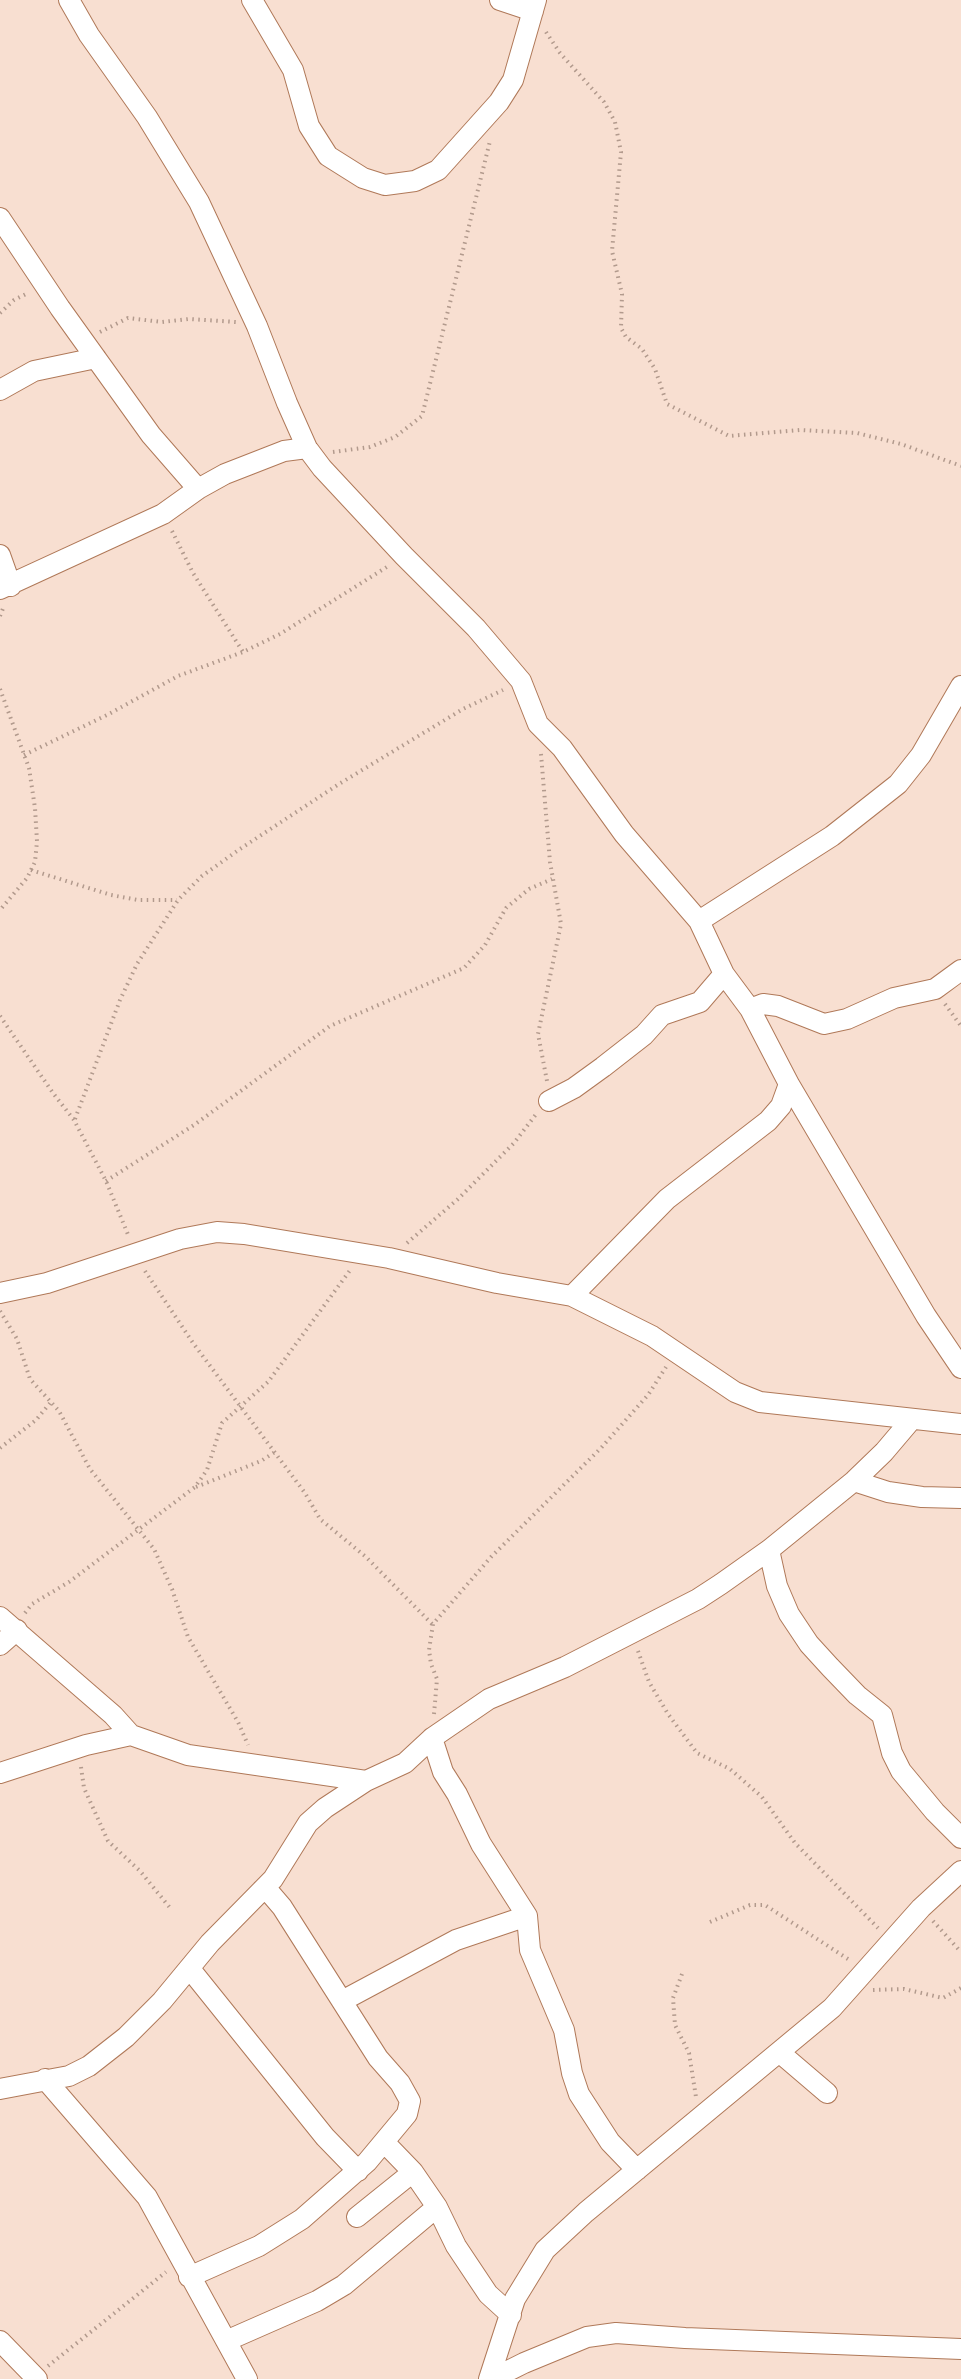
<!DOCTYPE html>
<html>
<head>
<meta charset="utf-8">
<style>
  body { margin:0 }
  canvas { display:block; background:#f8dfd1 }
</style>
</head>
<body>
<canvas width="961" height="2379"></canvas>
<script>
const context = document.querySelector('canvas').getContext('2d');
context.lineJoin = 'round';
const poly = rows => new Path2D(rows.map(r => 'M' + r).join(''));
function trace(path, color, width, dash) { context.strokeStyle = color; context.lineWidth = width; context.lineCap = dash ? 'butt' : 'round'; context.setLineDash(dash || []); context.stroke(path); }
const path = poly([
  [546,32,560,53,604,102,615,122,621,152,612,251,622,294,621,328,626,337,642,349,655,369,667,404,729,436,800,430,857,433,901,444,961,466],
  [0,313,14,300,28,293],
  [100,332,128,318,162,322,189,319,236,322],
  [333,452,370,447,395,437,422,416,490,141],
  [172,531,193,573,243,652],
  [0,616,4,606],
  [0,689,29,768,35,808,37,841,35,862,27,878,0,910],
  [541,754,550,862,561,924,538,1034,547,1081],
  [24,755,107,715,178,676,243,652,280,634,390,565],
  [31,870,111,895,138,900,177,900],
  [945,1004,961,1026],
  [0,1016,53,1093,74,1120,106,1181,129,1237],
  [75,1119,120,1000,137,964,178,900,202,876,240,849,339,784,463,709,503,690],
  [106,1181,194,1125,330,1026,464,968,485,945,506,908,529,889,552,879],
  [407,1243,458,1199,514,1143,537,1113],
  [145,1271,193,1343,305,1493,320,1519,366,1557,433,1625],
  [0,1311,17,1339,30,1379,59,1411,90,1469,154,1549,172,1589,188,1637,238,1722,248,1745],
  [0,1448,36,1420,51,1402],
  [196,1487,261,1461,275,1452],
  [25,1613,32,1604,69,1582,195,1487,207,1470,222,1423,268,1382,351,1269],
  [638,1651,649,1682,668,1714,697,1753,730,1769,762,1797,795,1843,878,1928],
  [434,1714,437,1679,431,1664,429,1650,433,1624,491,1557,601,1448,648,1395,666,1367],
  [81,1767,84,1788,108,1841,140,1871,171,1909],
  [933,1921,961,1952],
  [710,1922,750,1905,765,1905,851,1961],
  [682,1974,673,1998,675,2025,689,2053,696,2097],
  [873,1990,904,1989,943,1998,961,1988],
  [48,2366,166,2272]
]);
const street = poly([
  [69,0,89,35,147,117,199,202,257,326,287,403,307,448,322,468,404,556,476,628,521,681,538,724,562,748,624,834,699,921,724,974,750,1009,789,1084,926,1316,961,1368],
  [252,0,293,70,309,126,328,156,363,178,385,185,415,181,438,170,499,102,513,80,536,0],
  [500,0,533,11],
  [0,218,60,308,151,435,198,489],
  [0,390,34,371,96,358],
  [0,555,11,586],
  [0,589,163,514,198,489,225,474,284,451,307,448],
  [699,921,832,836,898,784,921,755,961,686],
  [750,1009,763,1004,778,1006,824,1024,847,1019,894,998,935,989,961,970],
  [549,1101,574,1088,603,1067,644,1035,662,1015,700,1002,724,974],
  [0,1293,47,1283,180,1239,217,1232,244,1234,389,1258,497,1283,572,1296,652,1336,735,1392,760,1402,961,1424],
  [572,1296,667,1199,768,1121,781,1106,789,1084],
  [854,1481,888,1492,922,1497,961,1498],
  [769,1550,777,1586,789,1614,809,1644,830,1667,857,1695,882,1715,892,1753,901,1771,935,1812,961,1838],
  [0,1617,113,1715,131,1735,188,1755,366,1781],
  [0,1645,17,1630],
  [432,1738,443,1772,457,1794,481,1844,527,1916,530,1950,564,2030,572,2073,579,2094,610,2142,637,2170],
  [0,1773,86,1745,131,1735],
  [190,1969,325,2137,358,2171],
  [342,2001,456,1940,527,1916],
  [779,2052,827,2093],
  [45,2079,147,2197,247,2379],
  [0,2089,69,2076,89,2066,126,2037,162,2001,210,1943,273,1879,308,1823,325,1808,366,1781,405,1763,432,1738,489,1699,565,1667,698,1599,721,1584,769,1550,854,1481,884,1452,912,1419],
  [384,2142,413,2172,437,2207,456,2246,488,2294,511,2315],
  [357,2217,413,2172],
  [189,2277,259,2246,302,2219,367,2162,407,2114,410,2101,400,2083,378,2058,282,1907,270,1893,262,1890],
  [0,2341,37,2379],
  [226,2341,317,2301,344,2285,437,2207],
  [489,2379,515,2299,545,2250,586,2212,832,2008,921,1908,961,1871],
  [492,2379,524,2363,587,2337,616,2333,685,2338,961,2349]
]);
trace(street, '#b07959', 22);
trace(path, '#b29a8d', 4, [1.5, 4.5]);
trace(street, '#fff', 20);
</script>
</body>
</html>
